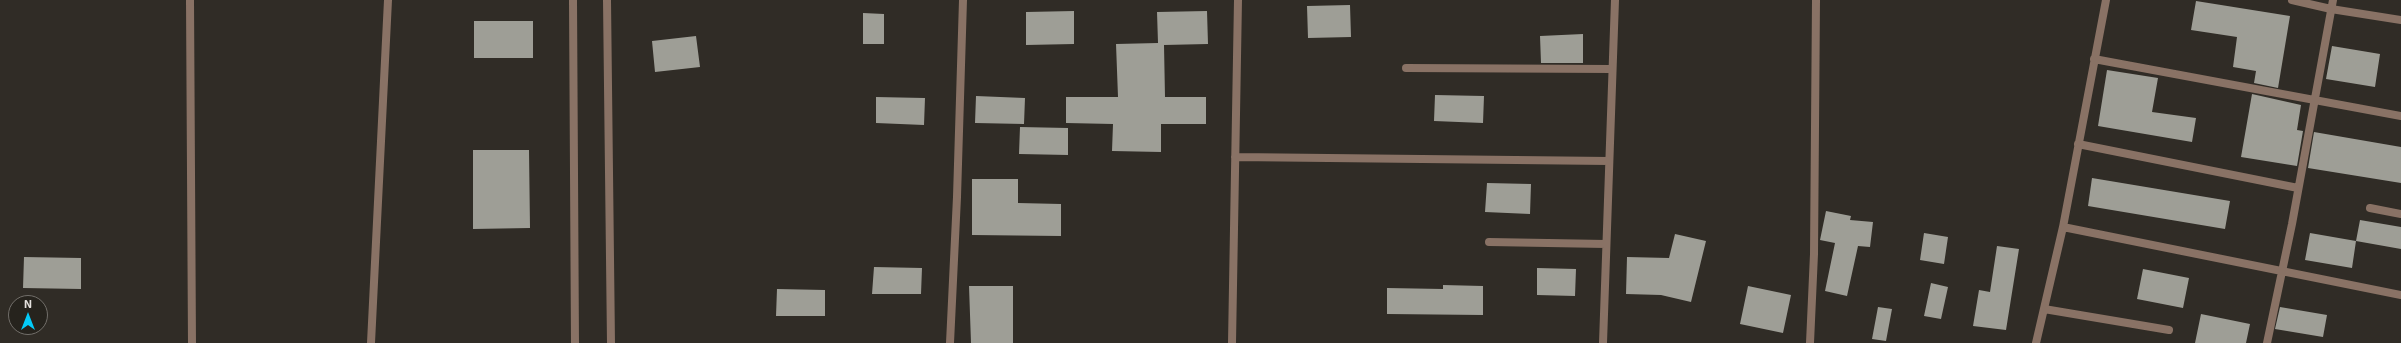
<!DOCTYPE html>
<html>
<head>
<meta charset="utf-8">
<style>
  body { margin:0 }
  #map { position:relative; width:2401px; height:343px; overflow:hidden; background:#302c26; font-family:"Exo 2",sans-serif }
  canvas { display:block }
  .north { position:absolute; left:8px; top:295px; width:40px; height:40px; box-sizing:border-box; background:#26231d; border:1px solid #726f6a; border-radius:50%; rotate:0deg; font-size:11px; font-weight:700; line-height:16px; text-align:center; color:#e4e1de }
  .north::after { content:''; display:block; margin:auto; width:14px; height:18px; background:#03cbf9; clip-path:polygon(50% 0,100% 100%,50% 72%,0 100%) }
</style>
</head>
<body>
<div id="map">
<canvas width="2401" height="343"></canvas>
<div class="north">N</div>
</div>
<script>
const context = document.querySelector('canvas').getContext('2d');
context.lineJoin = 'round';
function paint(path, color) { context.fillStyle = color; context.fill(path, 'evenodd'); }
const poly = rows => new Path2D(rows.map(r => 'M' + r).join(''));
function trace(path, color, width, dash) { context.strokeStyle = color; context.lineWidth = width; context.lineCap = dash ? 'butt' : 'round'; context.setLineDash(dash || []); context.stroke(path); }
const building = poly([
  [2196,1,2290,16,2278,88,2254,83,2256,71,2233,67,2237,37,2191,30],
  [1350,5,1351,37,1308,38,1307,6],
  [1074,11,1074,44,1026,45,1026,12],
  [1207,11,1208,44,1164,45,1165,97,1206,97,1206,124,1161,124,1161,152,1112,151,1113,124,1066,123,1066,97,1118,97,1116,44,1158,43,1157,12],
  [863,13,884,14,884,44,863,44],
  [474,21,533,21,533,58,474,58],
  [1583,34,1583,63,1541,63,1540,36],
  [696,36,700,67,655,72,652,41],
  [2332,46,2380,54,2375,87,2326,79],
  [2107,70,2158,78,2152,112,2196,118,2192,142,2098,126],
  [2252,94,2301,105,2297,130,2303,131,2297,166,2241,157],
  [1435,95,1484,96,1483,123,1434,121],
  [976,96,1025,98,1024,124,975,123],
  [876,97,925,98,924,125,876,123],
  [1020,127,1068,128,1068,155,1019,154],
  [2314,132,2401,147,2401,183,2308,168],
  [473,150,529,150,530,228,473,229],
  [2092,178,2230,201,2225,229,2088,206],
  [972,179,1018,179,1018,203,1061,204,1061,236,972,235],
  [1487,183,1531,184,1530,214,1485,212],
  [1826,211,1851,216,1850,220,1873,222,1870,247,1858,246,1847,296,1825,291,1835,243,1820,240],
  [2360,220,2401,227,2401,249,2356,241],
  [1924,233,1948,237,1944,264,1920,260],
  [2310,233,2356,241,2352,268,2305,260],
  [1675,234,1706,241,1691,302,1661,295,1626,294,1627,257,1669,258],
  [1997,246,2019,249,2006,330,1973,326,1979,290,1990,292],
  [24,257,81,258,81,289,23,288],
  [874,267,922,268,921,294,872,294],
  [1537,268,1576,269,1575,296,1537,295],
  [2143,269,2189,278,2183,308,2137,299],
  [1931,283,1948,287,1941,319,1924,316],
  [1443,285,1483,286,1483,315,1387,314,1387,288,1443,289],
  [969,286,1013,286,1013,343,971,343],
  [1748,286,1791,295,1783,333,1740,324],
  [777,289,825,290,825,316,776,316],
  [1878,307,1892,309,1886,341,1872,339],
  [2280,307,2327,315,2323,337,2275,329],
  [2201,314,2250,324,2246,343,2195,343]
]);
const minor = poly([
  [190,0,192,343],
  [573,0,575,343],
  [607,0,611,343],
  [2292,0,2331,9,2401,20],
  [2094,59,2401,116],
  [1406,68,1612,69],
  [2078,144,2298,188],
  [1235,157,1609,161],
  [2370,208,2401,214],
  [2063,227,2401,295],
  [1489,242,1606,244],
  [2044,309,2169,330],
  [371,343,388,0],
  [950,343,957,197,963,0],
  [1232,343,1238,0],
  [1603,343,1615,0],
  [1810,343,1814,254,1816,0],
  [2036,343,2063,227,2106,0],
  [2267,343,2292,224,2333,0]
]);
paint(building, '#9e9e96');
trace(minor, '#897265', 8);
</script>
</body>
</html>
